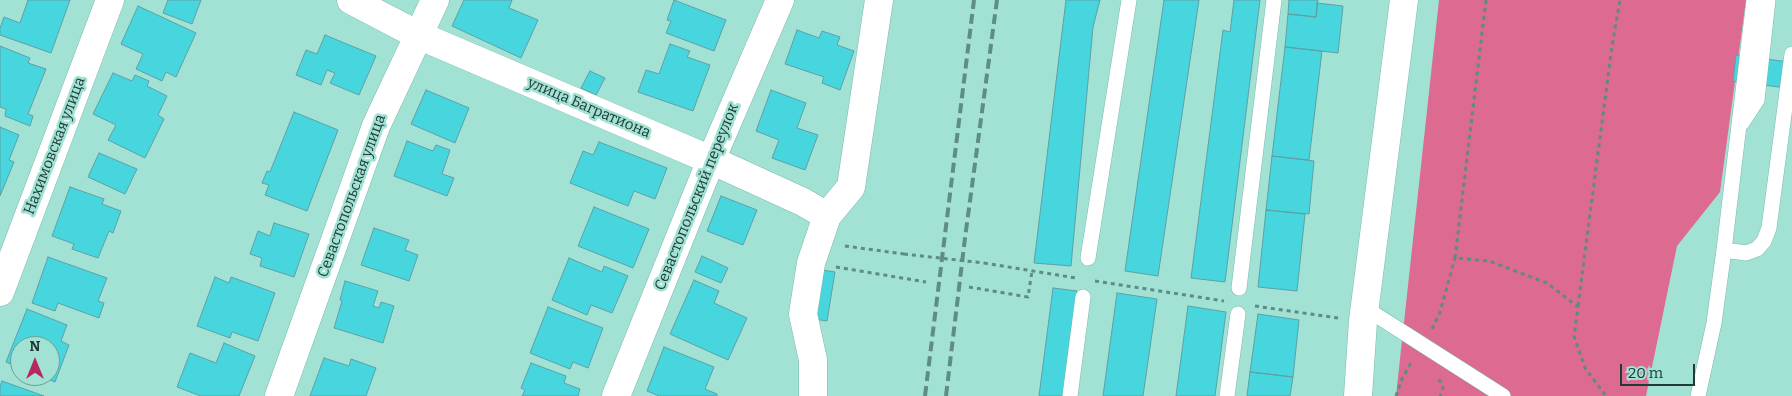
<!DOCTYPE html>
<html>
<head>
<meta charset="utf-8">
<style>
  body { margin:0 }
  #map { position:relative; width:1792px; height:396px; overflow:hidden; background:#a1e2d5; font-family:Bitter,serif }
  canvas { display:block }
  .north { position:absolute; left:10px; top:336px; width:50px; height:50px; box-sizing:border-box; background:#a1e2d5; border:1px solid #6d9f95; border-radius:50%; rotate:0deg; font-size:14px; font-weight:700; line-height:20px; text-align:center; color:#203b36 }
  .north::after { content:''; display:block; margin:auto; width:18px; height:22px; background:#b52963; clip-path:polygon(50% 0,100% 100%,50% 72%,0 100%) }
  .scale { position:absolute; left:1620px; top:364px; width:75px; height:22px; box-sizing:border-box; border:2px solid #203b36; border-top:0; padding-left:6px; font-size:15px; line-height:18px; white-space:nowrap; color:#203b36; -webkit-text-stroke:4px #a1e2d5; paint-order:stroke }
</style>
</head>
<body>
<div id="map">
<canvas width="1792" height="396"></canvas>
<div class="north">N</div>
<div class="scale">20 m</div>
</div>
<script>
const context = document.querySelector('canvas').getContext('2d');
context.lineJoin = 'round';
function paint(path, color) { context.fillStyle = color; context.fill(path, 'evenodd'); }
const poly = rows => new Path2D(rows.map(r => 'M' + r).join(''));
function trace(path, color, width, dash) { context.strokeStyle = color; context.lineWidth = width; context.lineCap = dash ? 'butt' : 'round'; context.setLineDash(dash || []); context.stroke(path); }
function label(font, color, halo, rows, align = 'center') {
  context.font = font + ' Bitter,serif'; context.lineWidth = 5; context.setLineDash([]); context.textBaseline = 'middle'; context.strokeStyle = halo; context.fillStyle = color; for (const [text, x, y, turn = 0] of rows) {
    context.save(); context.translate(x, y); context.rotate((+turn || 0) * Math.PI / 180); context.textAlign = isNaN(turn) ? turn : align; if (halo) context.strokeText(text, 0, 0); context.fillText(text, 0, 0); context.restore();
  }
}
const forest = poly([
  [1439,0,1746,0,1720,192,1677,246,1646,396,1396,396]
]);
const building = poly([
  [28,0,70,0,51,53,0,35,0,28,4,17,20,23,28,0],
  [168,0,201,0,192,24,163,13,168,0],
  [464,0,512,0,509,8,538,20,521,58,452,26,464,0],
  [674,0,726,20,714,51,666,33,671,21,667,20,674,0],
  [1066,0,1100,0,1093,27,1071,266,1034,263,1066,0],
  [1164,0,1199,0,1158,276,1125,271,1164,0],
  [1234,0,1260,0,1225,282,1191,278,1223,30,1230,32,1234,0],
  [1289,0,1318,0,1316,17,1288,14,1289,0],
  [1317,3,1343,6,1338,53,1285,47,1288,14,1316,17,1317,3],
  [138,6,196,33,176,77,166,72,162,81,136,69,143,54,121,44,138,6],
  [797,30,819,38,822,31,840,37,837,45,854,51,840,90,822,83,824,77,785,64,797,30],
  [325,35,376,56,359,95,330,83,335,73,327,70,321,85,296,75,306,50,317,54,325,35],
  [670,44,690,51,687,57,710,65,693,111,638,92,646,70,659,74,670,44],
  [0,46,30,58,28,63,46,69,28,114,33,116,30,126,5,116,6,109,0,107,0,46],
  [1285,47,1322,51,1309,160,1272,156,1285,47],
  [1736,55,1789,62,1786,88,1733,81,1736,55],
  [590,71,605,78,596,95,581,88,590,71],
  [113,73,132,81,135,75,149,81,147,86,167,96,158,115,164,119,145,158,108,140,116,125,93,114,113,73],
  [426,90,469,108,455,143,411,124,426,90],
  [771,90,806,103,797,128,818,135,805,170,772,158,779,140,756,131,771,90],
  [294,112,338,130,307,211,265,195,269,185,262,183,267,171,270,172,294,112],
  [0,127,19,135,9,160,14,162,0,196,0,127],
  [407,141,433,151,436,145,450,150,442,174,454,178,447,196,394,176,407,141],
  [599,142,667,168,655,199,634,191,628,206,570,183,583,151,593,155,599,142],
  [99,153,137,169,125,194,88,177,99,153],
  [1272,156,1314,161,1309,214,1266,210,1272,156],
  [70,187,104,199,102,204,121,211,113,233,109,231,98,258,72,249,74,244,52,236,70,187],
  [721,196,757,210,743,245,707,231,721,196],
  [594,207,649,229,633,268,578,246,594,207],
  [1266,210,1305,214,1297,291,1258,287,1266,210],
  [274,223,309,234,294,277,260,266,262,258,250,254,258,231,270,236,274,223],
  [374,228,409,240,405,250,418,255,409,281,361,265,374,228],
  [702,256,728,268,721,283,695,272,702,256],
  [48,257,107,278,98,301,104,303,99,318,58,303,55,311,32,303,48,257],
  [569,258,602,272,604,266,628,276,612,313,591,305,587,315,552,300,569,258],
  [816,269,835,272,827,321,808,318,816,269],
  [215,277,229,283,231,277,275,293,258,341,232,332,230,338,197,326,215,277],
  [694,280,719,291,714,303,747,318,728,360,670,334,694,280],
  [345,281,378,291,373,306,379,308,381,302,394,306,383,343,334,328,342,301,340,300,345,281],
  [1053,288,1077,291,1063,396,1039,396,1053,288],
  [1117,293,1157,299,1143,396,1103,396,1117,293],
  [1188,306,1226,312,1215,396,1176,396,1188,306],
  [548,307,603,328,588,368,573,362,570,369,530,353,548,307],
  [27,309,67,325,61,341,69,345,55,382,40,376,50,376,50,346,20,346,20,368,6,362,27,309],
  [1258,314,1299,320,1293,377,1250,372,1258,314],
  [224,343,255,356,239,396,201,396,177,387,190,353,216,363,224,343],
  [664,347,714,367,705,389,717,394,717,396,659,396,647,391,664,347],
  [324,358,349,366,351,359,376,368,366,396,310,396,324,358],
  [531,363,566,376,564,383,580,389,578,396,522,396,525,390,521,388,531,363],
  [1250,372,1293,377,1290,396,1247,396,1250,372],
  [2,381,44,396,0,396,0,386,2,381]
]);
const path = poly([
  [1486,0,1455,258,1489,261,1547,283,1578,307,1574,336,1585,368,1606,396],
  [845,246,904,254],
  [984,263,1076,278],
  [836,267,926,282],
  [1095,281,1224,301],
  [969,287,1028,297,1032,271],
  [1255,306,1338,318],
  [1578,306,1612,46,1620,0],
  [1432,329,1440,312,1455,258],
  [1439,379,1443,388,1440,396],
  [1396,396,1402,379,1412,361]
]);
const lane = poly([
  [1742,123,1757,100,1768,0],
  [1724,250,1754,0],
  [1088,258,1129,0],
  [1239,288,1274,0],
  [1365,308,1503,396],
  [1070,396,1083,297],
  [1227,396,1238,314],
  [1698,396,1714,323,1724,250,1746,253,1757,249,1764,241,1769,228,1792,54]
]);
const street = poly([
  [351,0,418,35,711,160,803,202,827,216],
  [0,292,110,0],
  [279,396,376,126,435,0],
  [616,396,711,160,780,0],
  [813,396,813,360,803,314,811,263,827,216,851,187,879,0]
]);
const secondary = poly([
  [1358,396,1363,321,1404,0]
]);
const rail = poly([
  [925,396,974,0],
  [946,396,965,238,997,0]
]);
const pathBridge = poly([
  [904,254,984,263]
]);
const streetNames = [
  ["улица Багратиона",589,108,23],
  ["Нахимовская улица",55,146,-69],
  ["Севастопольская улица",352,196,-70],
  ["Севастопольский переулок",697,197,-68]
];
paint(forest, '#dd6a90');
paint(building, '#47d5de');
trace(building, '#5ea0a5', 1);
trace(lane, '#7bbaae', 16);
trace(street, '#7bbaae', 29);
trace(secondary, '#7bbaae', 29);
trace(path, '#5e8b82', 3, [4, 4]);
trace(lane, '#fff', 15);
trace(street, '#fff', 28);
trace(secondary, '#fff', 28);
trace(rail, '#5f8d84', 4, [10, 5]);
trace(pathBridge, '#5e8b82', 3, [4, 4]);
label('15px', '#203b36', '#a1e2d5', streetNames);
</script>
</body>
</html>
